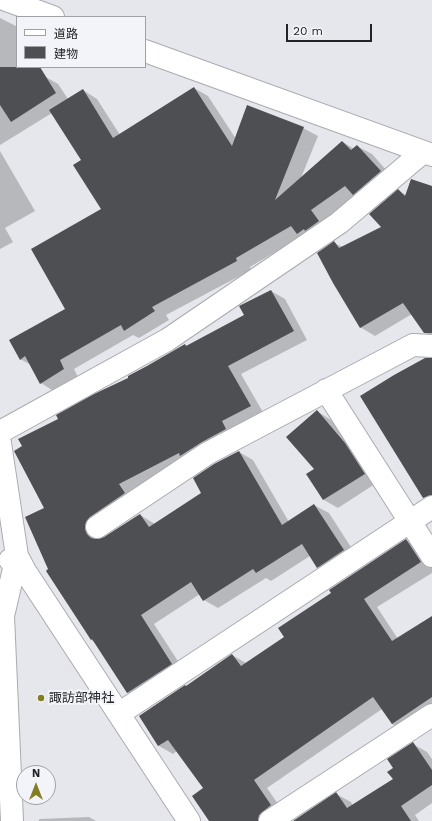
<!DOCTYPE html>
<html>
<head>
<meta charset="utf-8">
<style>
  body { margin:0 }
  #map { position:relative; width:432px; height:821px; overflow:hidden; background:#e5e7ec; font-family:"Work Sans","Noto Sans JP",sans-serif }
  canvas { display:block }
  .legend { position:absolute; left:16px; top:16px; width:130px; height:52px; box-sizing:border-box; background:#f2f4f9; border:1px solid #a0a1a5; margin:0; padding:5px 7px; list-style:none; font-size:12px; color:#242426 }
  .legend li { display:flex; align-items:center; gap:8px; height:20px }
  .legend b { width:20px; border:1px solid #a0a1a5 }
  .north { position:absolute; left:16px; top:765px; width:40px; height:40px; box-sizing:border-box; background:#f2f4f9; border:1px solid #a0a1a5; border-radius:50%; rotate:0deg; font-size:11px; font-weight:700; line-height:16px; text-align:center; color:#242426 }
  .north::after { content:''; display:block; margin:auto; width:14px; height:18px; background:#837d24; clip-path:polygon(50% 0,100% 100%,50% 72%,0 100%) }
  .scale { position:absolute; left:286px; top:24px; width:86px; height:18px; box-sizing:border-box; border:2px solid #242426; border-top:0; padding-left:5px; font-size:12px; line-height:14px; white-space:nowrap; color:#242426; -webkit-text-stroke:3px #f2f4f9; paint-order:stroke }
</style>
</head>
<body>
<div id="map">
<canvas width="432" height="821"></canvas>
<ul class="legend">
<li><b style="height:5px;background:#fff"></b>道路</li>
<li><b style="height:11px;background:#4d4f53"></b>建物</li>
</ul>
<div class="north">N</div>
<div class="scale">20 m</div>
</div>
<script>
const context = document.querySelector('canvas').getContext('2d');
context.lineJoin = 'round';
function paint(path, color) { context.fillStyle = color; context.fill(path, 'evenodd'); }
const poly = rows => new Path2D(rows.map(r => 'M' + r).join(''));
function trace(path, color, width, dash) { context.strokeStyle = color; context.lineWidth = width; context.lineCap = dash ? 'butt' : 'round'; context.setLineDash(dash || []); context.stroke(path); }
function label(font, color, halo, rows, align = 'center') {
  context.font = font + ' "Work Sans","Noto Sans JP",sans-serif'; context.lineWidth = 4; context.setLineDash([]); context.textBaseline = 'middle'; context.strokeStyle = halo; context.fillStyle = color; for (const [text, x, y, turn = 0] of rows) {
    context.save(); context.translate(x, y); context.rotate((+turn || 0) * Math.PI / 180); context.textAlign = isNaN(turn) ? turn : align; if (halo) context.strokeText(text, 0, 0); context.fillText(text, 0, 0); context.restore();
  }
}
const shadow = poly([
  [0,18,16,26,17,29,17,67,37,67,44,76,58,84,68,99,83,90,97,99,120,135,194,88,208,96,236,139,303,128,318,136,301,178,343,142,354,149,357,146,372,154,395,180,357,196,325,219,333,230,302,236,250,267,251,270,166,315,169,320,139,338,133,335,74,369,78,377,55,392,41,383,31,365,20,359,66,310,103,209,82,160,52,113,0,145],
  [0,151,35,211,5,228,13,242,0,249],
  [432,187,432,337,424,332,412,314,375,336,360,327,334,243,343,247,383,227,398,191,406,195],
  [271,291,285,299,307,340,241,374,264,414,99,537,100,540,140,515,155,524,203,493,239,452,253,460,289,522,314,505,329,513,358,558,332,575,318,567,310,556,271,581,266,578,218,608,204,600,200,594,154,624,185,672,142,701,128,693,95,642,91,640,48,571,50,570,45,509,59,420,185,345,188,346,245,315],
  [317,411,331,420,359,452,378,482,338,508,324,500,315,470],
  [406,540,421,549,432,566,432,573,377,607,398,639,432,617,432,715,407,732,392,724,382,709,267,788,285,814,276,821,210,821,204,788,177,751,173,754,159,746,140,716,187,687,232,655,246,663,285,637,333,593],
  [413,744,427,752,432,759,432,803,415,815,419,821,295,821,336,794,351,802,353,806,394,779,395,768],
  [89,817,96,821,39,821,39,819]
]);
const building = poly([
  [0,67,40,67,56,93,11,122,0,105],
  [194,87,232,146,247,105,304,127,275,200,342,141,351,150,357,145,381,171,353,195,345,186,311,210,319,221,305,231,304,229,297,234,291,226,236,258,237,261,152,307,155,311,124,331,121,325,60,360,64,369,40,384,25,356,20,360,9,340,65,309,31,249,101,209,73,165,81,160,49,110,83,89,113,138],
  [411,179,432,186,432,333,424,333,403,303,360,328,333,283,317,253,334,241,339,248,381,227,369,214,398,189,405,196],
  [271,290,294,331,228,366,251,406,222,421,226,429,202,442,180,456,179,453,119,484,125,493,90,517,86,522,85,528,87,534,91,538,98,539,104,537,140,514,149,527,201,493,193,478,214,464,239,451,282,525,314,504,344,550,317,568,302,544,256,573,253,569,203,601,191,582,141,615,172,664,127,693,92,639,91,640,46,571,48,569,25,517,44,508,14,451,22,446,18,439,58,419,56,415,94,394,128,378,128,376,147,366,185,344,186,346,244,315,239,306],
  [425,358,432,358,432,495,423,498,360,396,394,375],
  [317,410,345,443,365,474,323,500,306,474,314,469,286,437],
  [406,539,421,562,364,599,392,641,432,616,432,697,392,724,373,697,254,780,271,805,259,815,258,821,209,821,192,796,203,788,168,740,158,746,139,716,185,685,186,686,232,654,241,666,284,637,278,628,331,593,329,590],
  [413,742,432,770,432,785,401,806,411,821,293,821,336,792,347,808,393,779,387,772,393,768,387,759]
]);
const minor = poly([
  [6,0,53,17],
  [145,51,432,155],
  [326,390,432,556],
  [0,432,167,340,339,223,423,152],
  [0,443,17,556,3,616,12,821],
  [97,527,208,453,413,345,432,346],
  [10,560,17,556,25,571,189,821],
  [120,713,432,507],
  [270,821,432,715]
]);
const markers = [
  [41,698,4,"#837d24"]
];
const poiNames = [
  ["諏訪部神社",49,698]
];
paint(shadow, '#0003');
paint(building, '#4d4f53');
trace(minor, '#aaabb0', 24);
trace(minor, '#fff', 22);
for (const [x, y, r, color] of markers) { const dot = new Path2D(); dot.arc(x, y, r, 0, 2 * Math.PI); context.fillStyle = color; context.fill(dot); trace(dot, '#f2f4f9', 1.5); }
label('13px', '#242426', '#f2f4f9', poiNames, 'left');
</script>
</body>
</html>
